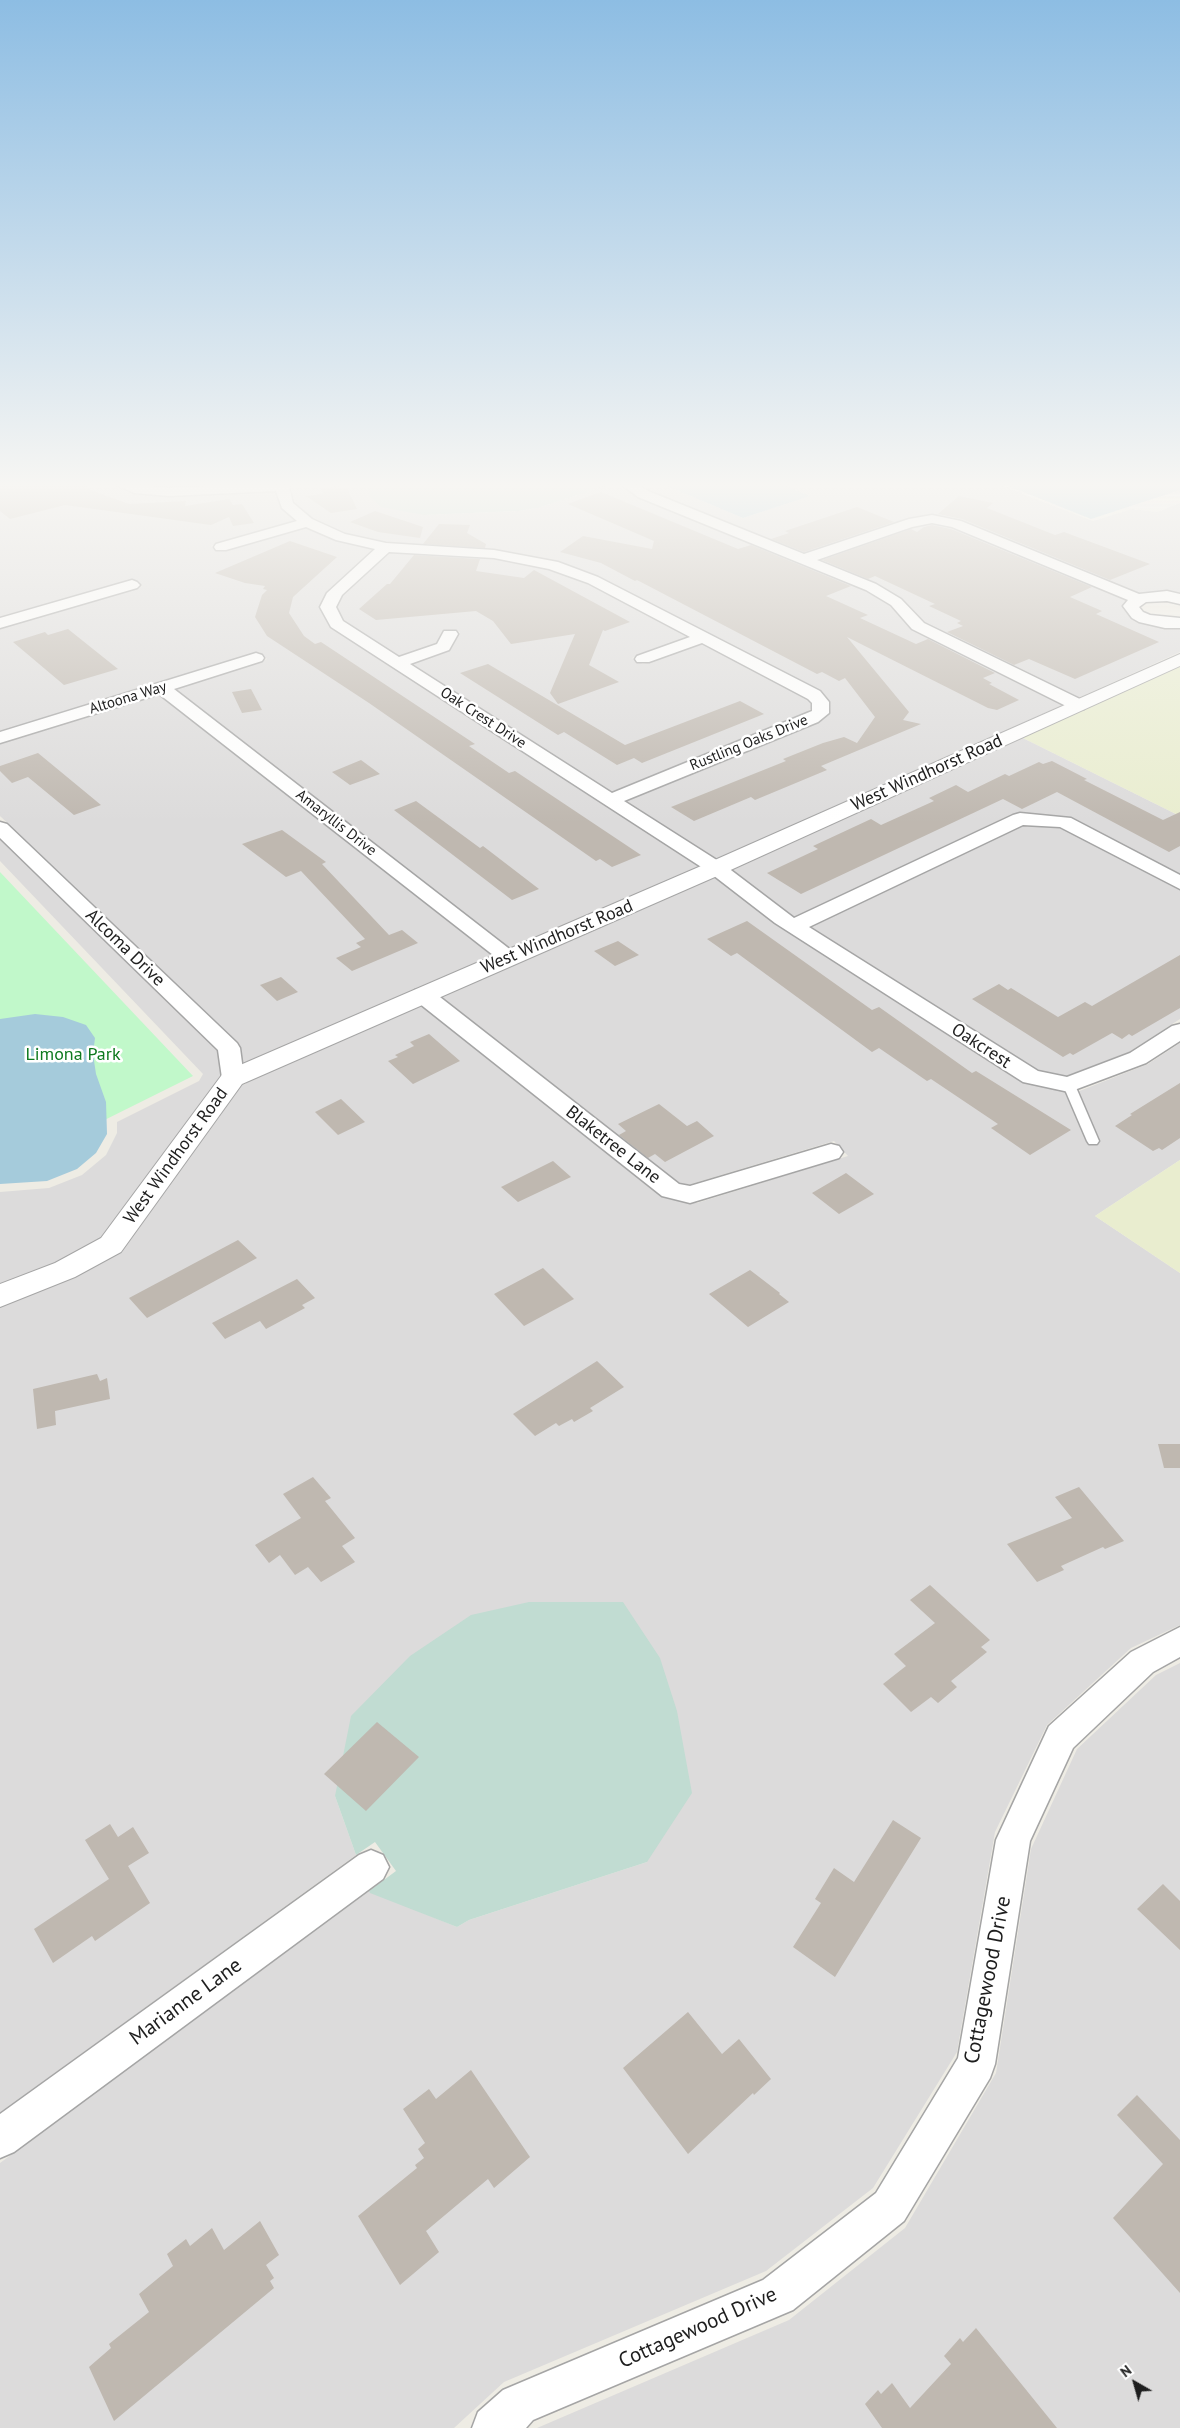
<!DOCTYPE html>
<html>
<head>
<meta charset="utf-8">
<style>
  body { margin:0 }
  #map { position:relative; width:1180px; height:2428px; overflow:hidden; background:#eeece4; font-family:"PT Sans",sans-serif }
  canvas { display:block }
  .north { position:absolute; left:1110px; top:2358px; width:50px; height:50px; -webkit-text-stroke:4px #fff; paint-order:stroke; rotate:322deg; font-size:14px; font-weight:700; line-height:20px; text-align:center; color:#1e1e1e }
  .north::after { content:''; display:block; margin:auto; width:18px; height:22px; background:#1e1e1e; clip-path:polygon(50% 0,100% 100%,50% 72%,0 100%) }
</style>
</head>
<body>
<div id="map">
<canvas width="1180" height="2428"></canvas>
<div class="north">N</div>
</div>
<script>
const context = document.querySelector('canvas').getContext('2d');
context.lineJoin = 'round';
function paint(path, color) { context.fillStyle = color; context.fill(path, 'evenodd'); }
const poly = rows => new Path2D(rows.map(r => 'M' + r).join(''));
function trace(path, color, width, dash) { context.strokeStyle = color; context.lineWidth = width; context.lineCap = dash ? 'butt' : 'round'; context.setLineDash(dash || []); context.stroke(path); }
function label(font, color, halo, rows, align = 'center') {
  context.font = font + ' "PT Sans",sans-serif'; context.lineWidth = 5; context.setLineDash([]); context.textBaseline = 'middle'; context.strokeStyle = halo; context.fillStyle = color; for (const [text, x, y, turn = 0] of rows) {
    context.save(); context.translate(x, y); context.rotate((+turn || 0) * Math.PI / 180); context.textAlign = isNaN(turn) ? turn : align; if (halo) context.strokeText(text, 0, 0); context.fillText(text, 0, 0); context.restore();
  }
}
const residential = poly([
  [0,483,109,483,132,491,275,490,281,506,298,521,211,546,218,551,306,526,377,548,327,593,320,607,329,625,702,867,511,949,174,689,267,659,259,652,0,733,0,627,142,586,135,580,0,619],
  [129,483,274,483,274,484,170,489,138,486],
  [288,483,367,483,424,515,518,511,538,508,605,486,604,483,620,483,637,495,866,588,889,602,912,628,1065,704,716,861,624,801,818,722,828,714,830,709,828,700,820,693,555,562,388,544,346,535,313,521,294,504],
  [634,483,660,483,743,518,809,496,779,483,994,483,1093,521,1132,509,1157,512,1180,503,1180,596,1152,592,1136,594,929,516,904,520,804,554,649,493],
  [933,522,952,526,1127,599,1123,604,1124,610,1131,617,1180,627,1180,652,1076,699,925,625,903,601,878,585,816,559,914,525],
  [391,550,492,557,549,568,587,582,690,637,632,658,643,664,701,643,807,697,813,706,805,715,611,793,408,664,448,650,460,632,444,630,436,645,398,657,344,622,336,607,342,594],
  [159,694,494,957,243,1065,239,1044,0,816,0,743],
  [1019,736,1180,816,1180,877,1070,819,1018,813,1012,814,794,918,730,870],
  [1025,824,1062,827,1180,890,1180,1019,1129,1052,1064,1077,1035,1071,809,928],
  [0,839,218,1051,221,1077,102,1239,59,1262,0,1286,0,1192,49,1188,82,1175,106,1155,117,1133,117,1122,199,1081,203,1074,0,861],
  [715,876,1031,1084,1068,1093,1077,1092,1148,1064,1180,1043,1180,1160,1095,1216,1180,1273,1180,1625,1131,1648,1047,1725,995,1832,957,2052,873,2188,766,2271,504,2382,454,2428,0,2428,0,2163,369,1891,457,1927,469,1920,647,1862,335,1796,356,1855,0,2113,0,1307,72,1278,241,1085,246,1084,246,1081,421,1005,669,1199,697,1203,848,1156,834,1141,688,1185,677,1183,439,997],
  [1180,1663,1180,2428,537,2428,789,2320,905,2228,996,2073,1031,1849,1077,1749,1156,1675]
]);
const farmland = poly([
  [1180,664,1180,816,1019,736],
  [1180,1160,1180,1273,1095,1216]
]);
const wetland = poly([
  [367,483,604,483,605,486,538,508,518,511,424,515,381,507,370,497],
  [529,1602,623,1602,660,1658,677,1711,692,1793,647,1862,469,1920,457,1927,370,1893,369,1891,396,1871,375,1842,356,1855,335,1796,351,1716,410,1656,471,1615]
]);
const park = poly([
  [0,872,193,1076,0,1172]
]);
const water = poly([
  [660,483,779,483,810,496,743,518],
  [1001,483,1180,483,1180,490,1091,519],
  [35,1014,63,1017,86,1025,95,1038,93,1054,96,1074,106,1102,107,1134,96,1153,77,1169,47,1181,0,1184,0,1019]
]);
const building = poly([
  [0,483,81,483,93,491,129,504,186,501,185,506,229,499,233,505,242,504,254,523,233,526,229,517,211,525,65,505,10,519,0,511],
  [338,486,340,489,347,488,357,509,331,513,306,496,323,494,320,488],
  [601,492,738,549,751,545,851,586,826,596,868,615,860,618,916,644,928,639,995,673,983,678,992,683,989,684,1019,700,997,710,988,708,847,637,909,712,903,720,921,724,821,766,827,770,755,800,751,797,694,821,671,807,786,761,783,759,823,743,844,737,857,743,875,717,845,678,839,681,822,672,817,674,637,580,635,581,601,563,560,552,583,536,652,549,654,541,568,504],
  [959,496,993,503,987,508,1055,535,1064,532,1150,564,1110,580,962,519,938,514],
  [857,507,894,522,804,552,771,539,789,533,785,531],
  [375,511,423,527,420,538,378,532,350,522],
  [439,524,470,525,467,533,486,544,485,548,423,544],
  [932,525,951,529,1092,587,1070,597,1102,611,1096,614,1159,642,1075,679,1029,659,1014,665,947,632,963,626,957,623,961,621,929,606,935,604,875,576,868,579,822,560,911,529,917,532,924,527],
  [290,541,337,557,293,597,289,613,304,636,315,644,321,642,475,744,469,746,509,773,515,771,641,855,612,867,600,859,596,861,369,703,267,636,255,617,262,595,267,590,263,589,265,586,245,583,215,573],
  [414,555,480,559,476,571,524,578,534,570,630,622,605,631,603,630,589,665,619,682,558,704,550,693,575,634,511,644,493,621,476,611,376,620,359,609,387,584,390,584],
  [68,629,118,669,64,685,13,642,45,632,48,635],
  [488,664,625,745,740,701,764,714,642,763,634,758,617,765,564,732,558,735,460,673],
  [251,689,262,710,242,713,232,692],
  [38,753,101,805,74,815,28,777,12,783,0,771,0,766],
  [361,760,380,774,350,785,332,772],
  [1052,761,1087,779,1084,780,1163,820,1180,812,1180,846,1169,852,1057,792,1022,809,1003,799,801,894,767,873,818,849,813,846,871,819,881,825,934,801,929,798,956,785,968,792,1005,774,1009,776,1039,762,1043,764],
  [416,801,480,848,483,846,539,889,512,900,394,810],
  [282,830,326,862,322,864,389,935,402,930,418,943,352,971,336,958,361,947,356,943,365,939,301,871,286,877,242,844],
  [747,921,872,1010,879,1007,972,1073,976,1071,1071,1130,1030,1155,991,1128,998,1124,931,1079,927,1081,879,1048,872,1052,737,953,731,956,707,939],
  [618,941,639,955,615,966,594,951],
  [1180,955,1180,1008,1132,1036,1129,1034,1122,1039,1112,1033,1073,1055,1070,1053,1063,1057,972,999,999,984,1008,990,1011,988,1058,1017,1085,1002,1092,1006],
  [281,977,298,992,277,1001,260,985],
  [429,1034,460,1061,413,1084,388,1061,398,1057,395,1055,414,1046,410,1042],
  [1180,1083,1180,1138,1162,1150,1159,1148,1153,1151,1115,1126,1132,1115,1130,1114],
  [341,1099,365,1122,338,1135,315,1112],
  [659,1104,687,1126,697,1121,714,1136,665,1162,655,1154,648,1158,619,1135,626,1131,618,1124],
  [553,1161,571,1177,518,1202,501,1187],
  [846,1173,874,1194,839,1214,812,1193],
  [238,1240,257,1258,147,1318,129,1298],
  [543,1268,574,1299,524,1326,494,1294],
  [750,1270,780,1293,779,1294,789,1302,748,1327,709,1294],
  [297,1279,315,1298,302,1305,305,1308,266,1329,260,1321,225,1339,212,1323],
  [597,1361,624,1387,590,1408,593,1411,574,1422,572,1419,559,1426,556,1423,535,1436,513,1414],
  [97,1374,100,1381,107,1378,110,1399,55,1411,56,1425,37,1429,33,1389],
  [1158,1444,1180,1444,1180,1468,1164,1468],
  [313,1477,331,1498,325,1501,355,1538,342,1546,355,1562,321,1582,308,1567,295,1575,280,1555,269,1563,255,1545,301,1518,283,1494],
  [1079,1487,1124,1541,1105,1549,1103,1547,1061,1566,1064,1570,1037,1582,1007,1544,1072,1518,1055,1497],
  [930,1585,990,1640,981,1647,987,1652,951,1681,957,1687,938,1703,931,1697,911,1712,883,1684,906,1666,894,1654,935,1623,910,1600],
  [377,1722,419,1757,366,1811,324,1774],
  [893,1820,921,1838,835,1977,793,1947,821,1903,815,1899,834,1868,854,1882],
  [110,1824,118,1837,133,1827,149,1853,128,1866,150,1903,95,1941,92,1936,53,1963,34,1929,109,1879,85,1840],
  [1163,1884,1180,1901,1180,1950,1137,1909],
  [688,2012,722,2054,739,2039,771,2079,754,2095,753,2093,688,2154,623,2068],
  [471,2070,530,2157,494,2188,488,2179,426,2231,439,2252,400,2285,358,2216,417,2168,415,2165,424,2158,418,2149,425,2143,403,2109,429,2089,436,2099],
  [1137,2095,1180,2140,1180,2293,1113,2218,1163,2164,1117,2115],
  [260,2221,279,2255,266,2265,274,2278,270,2281,274,2288,114,2421,89,2367,111,2348,109,2344,149,2312,139,2294,173,2266,167,2254,186,2239,190,2246,212,2228,224,2250],
  [976,2328,1057,2428,882,2428,865,2404,878,2390,881,2394,892,2383,910,2408,951,2364,944,2356,960,2338,963,2342]
]);
const service = poly([
  [1069,1081,1075,1085,1099,1141,1097,1144,1089,1144,1087,1141,1063,1085,1069,1081]
]);
const minor = poly([
  [112,483,169,488,288,483,293,503,312,519,345,534,386,543,494,550,558,562,598,577,820,691,829,702,829,713,818,722,624,801,723,864,794,918,1013,815,1020,813,1071,818,1180,875,1180,889,1060,827,1023,825,809,927,1038,1071,1067,1077,1130,1053,1172,1026,1180,1024,1180,1041,1146,1063,1069,1092,1023,1082,775,923,709,872,331,627,320,607,327,593,375,549,336,540,306,527,226,550,216,550,214,547,216,544,297,521,282,508,276,491,169,496,134,493,112,483],
  [389,552,494,558,549,569,588,583,690,637,637,656,635,659,637,662,649,662,702,643,808,699,812,703,812,711,612,793,410,664,449,650,458,634,456,631,444,631,437,644,399,657,343,621,336,607,342,595,389,552],
  [620,483,636,483,648,491,804,554,909,519,932,515,961,521,1139,594,1167,591,1180,594,1180,604,1167,601,1146,602,1139,607,1143,612,1150,615,1180,618,1180,628,1165,628,1139,622,1132,618,1123,606,1128,600,952,527,932,523,912,527,817,560,876,584,901,599,924,623,1084,701,1086,705,1084,709,1072,709,912,629,891,605,866,590,638,497,620,483],
  [132,580,137,582,140,585,137,588,0,628,0,618,132,580],
  [256,653,262,655,264,658,262,661,174,689,516,954,519,958,516,962,509,964,502,962,159,694,0,743,0,732,256,653],
  [0,822,7,824,237,1043,240,1048,244,1078,241,1083,233,1085,225,1083,222,1078,218,1050,0,838,0,822],
  [423,989,431,990,679,1184,690,1186,831,1144,839,1146,843,1152,839,1158,690,1203,662,1196,415,1000,412,995,415,990,423,989],
  [1180,1627,1180,1657,1153,1672,1073,1748,1030,1841,995,2064,990,2078,904,2221,793,2310,533,2420,526,2428,472,2428,478,2412,503,2390,763,2280,876,2193,958,2058,996,1840,1049,1726,1131,1652,1180,1627],
  [371,1850,383,1855,389,1867,383,1879,14,2152,0,2158,0,2114,359,1855,371,1850]
]);
const tertiary = poly([
  [1180,654,1180,666,724,873,242,1084,121,1252,75,1277,0,1307,0,1284,55,1263,101,1238,224,1072,708,863,1180,654]
]);
const farStreetnames = [
  ["Altoona Way",128,698,-17],
  ["Oak Crest Drive",483,718,33],
  ["Rustling Oaks Drive",749,743,-22],
  ["Amaryllis Drive",336,823,38]
];
const streetNames = [
  ["West Windhorst Road",927,773,-24],
  ["West Windhorst Road",557,937,-23],
  ["Alcoma Drive",125,948,44],
  ["Oakcrest",981,1046,33],
  ["Blaketree Lane",613,1145,38],
  ["West Windhorst Road",176,1156,-54]
];
const parkNames = [
  ["Limona Park",73,1055]
];
const nearStreetnames = [
  ["Cottagewood Drive",988,1980,-79],
  ["Marianne Lane",186,2002,-36],
  ["Cottagewood Drive",698,2328,-24]
];
paint(residential, '#dcdbdb');
paint(farmland, '#e9edcf');
paint(wetland, '#c1dcd2');
paint(park, '#c1f8ca');
paint(water, '#a5cbdb');
paint(building, '#bfb8b0');
trace(service, '#a5a5a5', 3);
trace(minor, '#a5a5a5', 3);
trace(tertiary, '#a5a5a5', 2);
paint(service, '#fff');
paint(minor, '#fff');
paint(tertiary, '#fff');
const sky = context.createLinearGradient(0, 0, 0, 823);
sky.addColorStop(0, '#8dbde3');
sky.addColorStop(0.59, '#f7f6f3');
sky.addColorStop(1, '#f7f6f300');
context.fillStyle = sky;
context.fillRect(0, 0, 1180, 823);
label('15px', '#1e1e1e', '#fff', farStreetnames);
label('18px', '#1e1e1e', '#fff', streetNames);
label('18px', '#0e791e', '#fff', parkNames);
label('21px', '#1e1e1e', '#fff', nearStreetnames);
</script>
</body>
</html>
